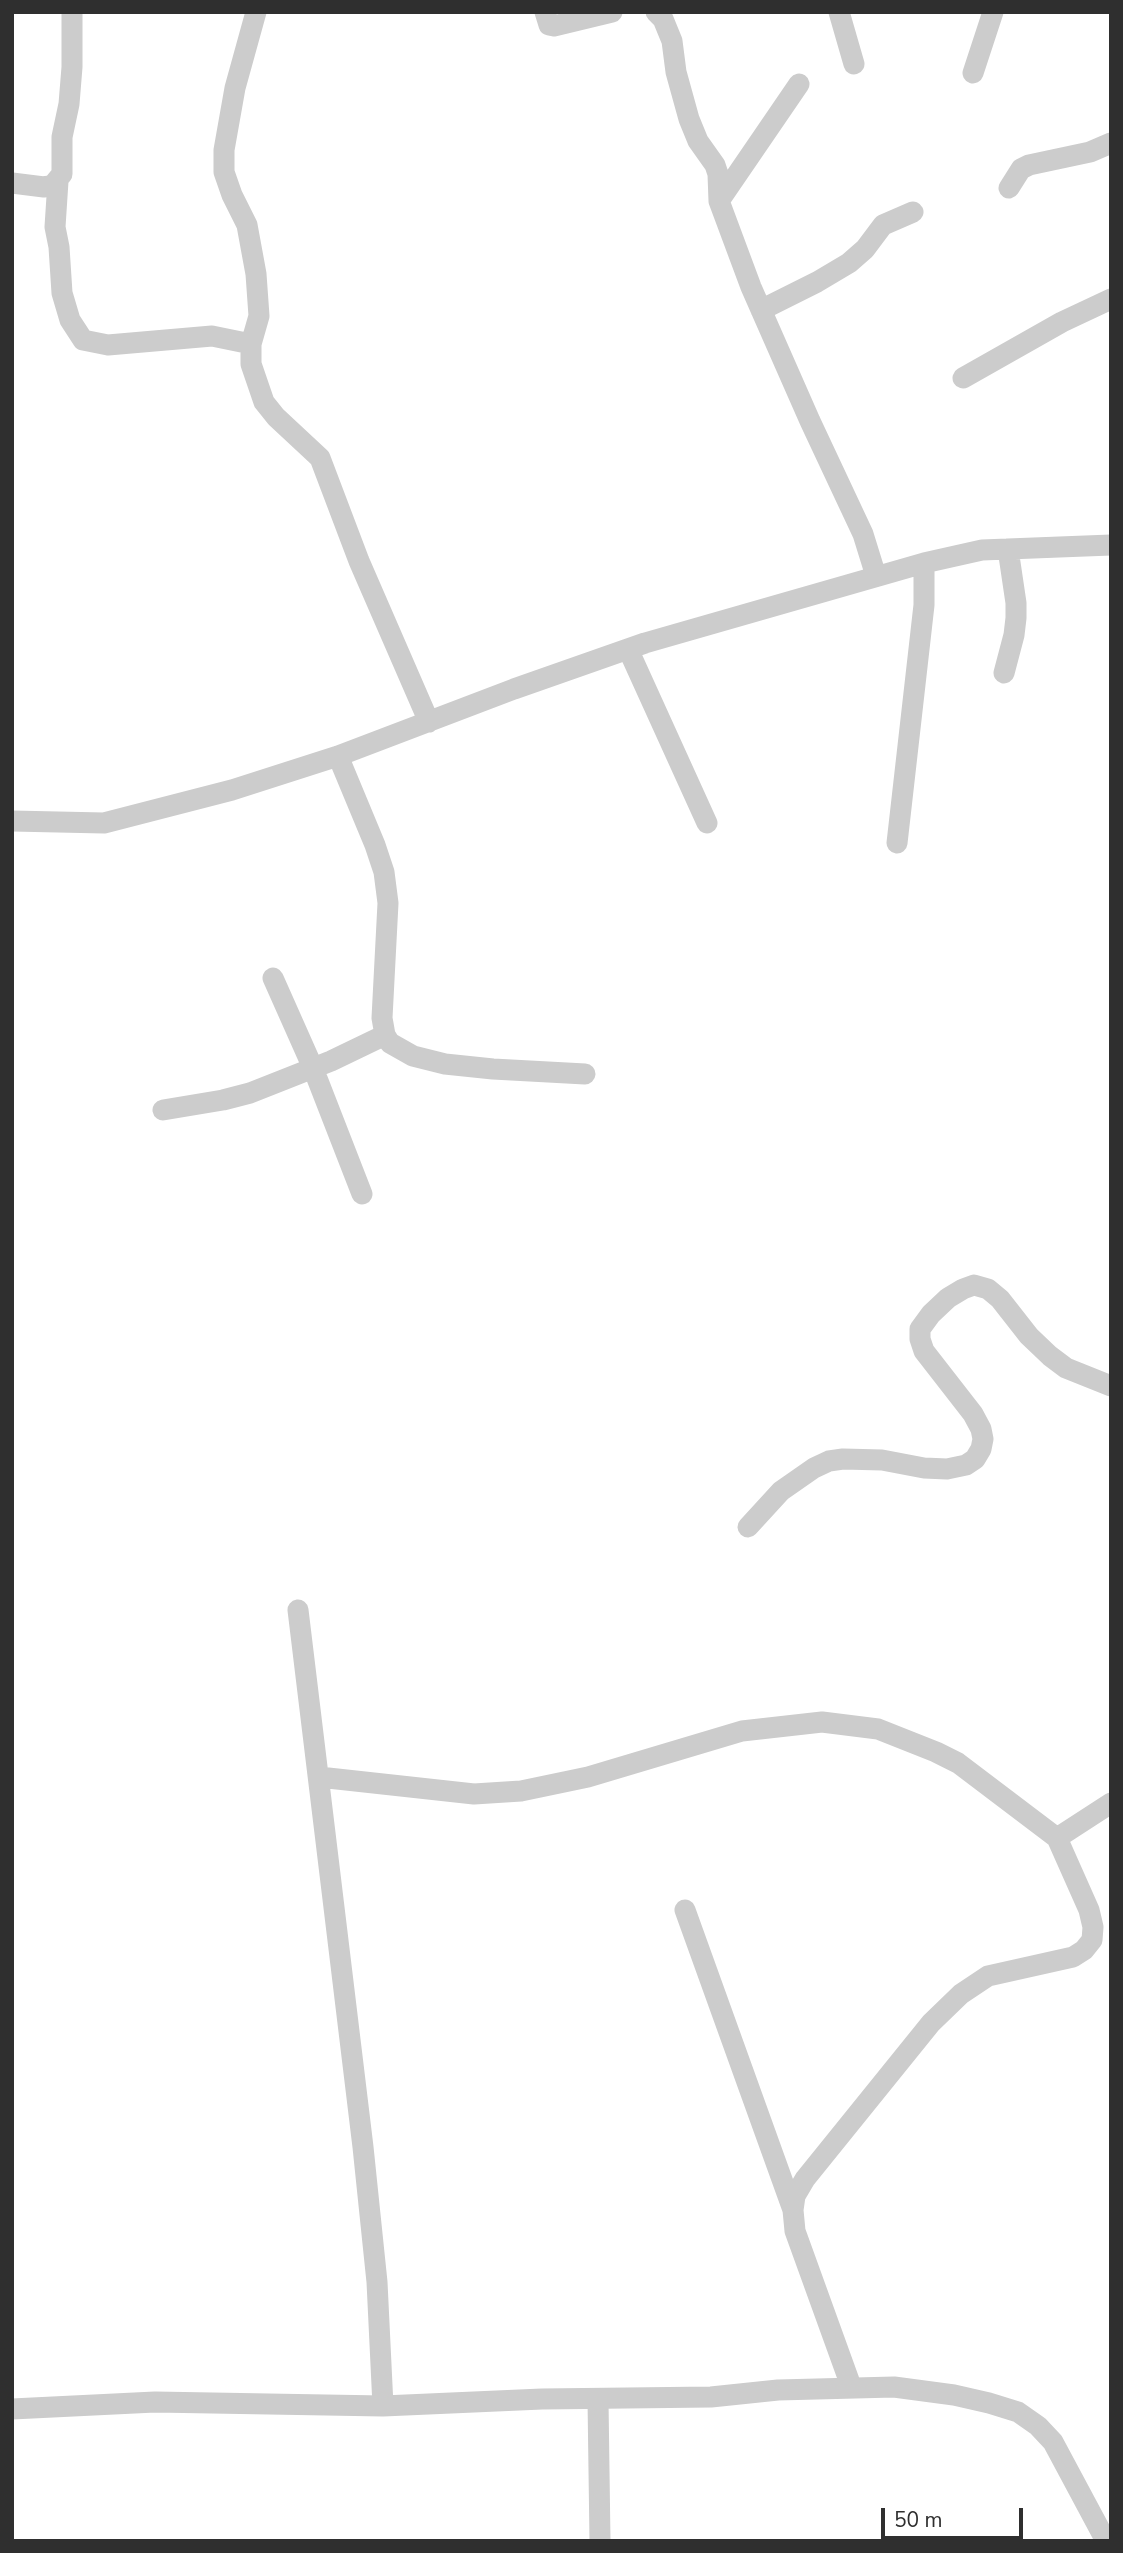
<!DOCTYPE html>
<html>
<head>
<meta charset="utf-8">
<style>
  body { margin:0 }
  #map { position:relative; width:1123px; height:2553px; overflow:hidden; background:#fff; font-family:"Nunito Sans",sans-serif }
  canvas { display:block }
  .frame { position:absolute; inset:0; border:14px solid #2f2f2f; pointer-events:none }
  .scale { position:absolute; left:881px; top:2508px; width:142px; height:32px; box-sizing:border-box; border:4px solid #2f2f2f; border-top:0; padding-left:9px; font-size:21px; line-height:24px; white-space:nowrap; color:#2f2f2f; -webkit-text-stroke:5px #fff; paint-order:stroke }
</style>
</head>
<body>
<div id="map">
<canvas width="1123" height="2553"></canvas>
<div class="frame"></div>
<div class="scale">50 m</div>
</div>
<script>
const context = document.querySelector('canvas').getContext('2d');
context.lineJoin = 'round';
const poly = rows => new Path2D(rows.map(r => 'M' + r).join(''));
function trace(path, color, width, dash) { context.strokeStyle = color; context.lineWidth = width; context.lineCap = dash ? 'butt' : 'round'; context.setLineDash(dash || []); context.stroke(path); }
const minor = poly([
  [256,12,235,88,224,150,224,172,232,195,247,225,256,274,259,316,251,344,251,364,264,402,276,417,320,458,359,561,429,722],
  [545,12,549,25,554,26,612,12],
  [656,12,663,19,672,41,676,72,689,119,698,141,715,165,718,174,719,201,751,287,810,421,863,534,876,576],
  [839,12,854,64],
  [973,73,993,12],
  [58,181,55,227,59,247,62,293,70,320,83,340,108,345,212,336,251,344],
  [12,183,44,187,53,185,62,174,62,137,69,104,72,67,72,12],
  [1009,188,1021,169,1029,165,1090,152,1111,143],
  [719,201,799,84],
  [761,310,817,282,849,263,865,249,883,225,913,212],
  [963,378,1062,322,1111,299],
  [628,649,707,823],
  [1004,673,1014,635,1016,618,1016,603,1008,549],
  [338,756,375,845,384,872,388,903,382,1018,385,1035,390,1043,413,1056,445,1064,493,1069,585,1074],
  [12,821,104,823,232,790,338,756,514,689,645,643,924,563,982,550,1111,545],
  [897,843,924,605,924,563],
  [273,978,313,1068,362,1194],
  [163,1110,223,1100,250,1093,331,1061,385,1035],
  [748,1527,781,1491,814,1468,829,1461,843,1459,882,1460,924,1468,947,1469,966,1465,975,1459,981,1449,983,1439,981,1429,973,1414,924,1351,920,1339,920,1329,931,1314,948,1298,963,1289,974,1285,988,1289,1000,1299,1029,1336,1050,1356,1066,1368,1111,1386],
  [298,1610,363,2147,377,2282,383,2406],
  [319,1777,474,1794,521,1791,588,1777,742,1731,822,1722,878,1729,936,1752,958,1763,1057,1838],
  [685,1910,793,2210],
  [851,2386,795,2231,793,2210,795,2196,805,2179,931,2023,961,1994,988,1976,1073,1957,1084,1950,1092,1940,1093,1927,1089,1910,1057,1838,1111,1803],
  [598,2400,600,2541],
  [12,2409,155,2402,383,2406,542,2399,711,2397,778,2390,894,2387,954,2395,989,2403,1018,2412,1038,2426,1053,2442,1106,2541]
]);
trace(minor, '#ccc', 21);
</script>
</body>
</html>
